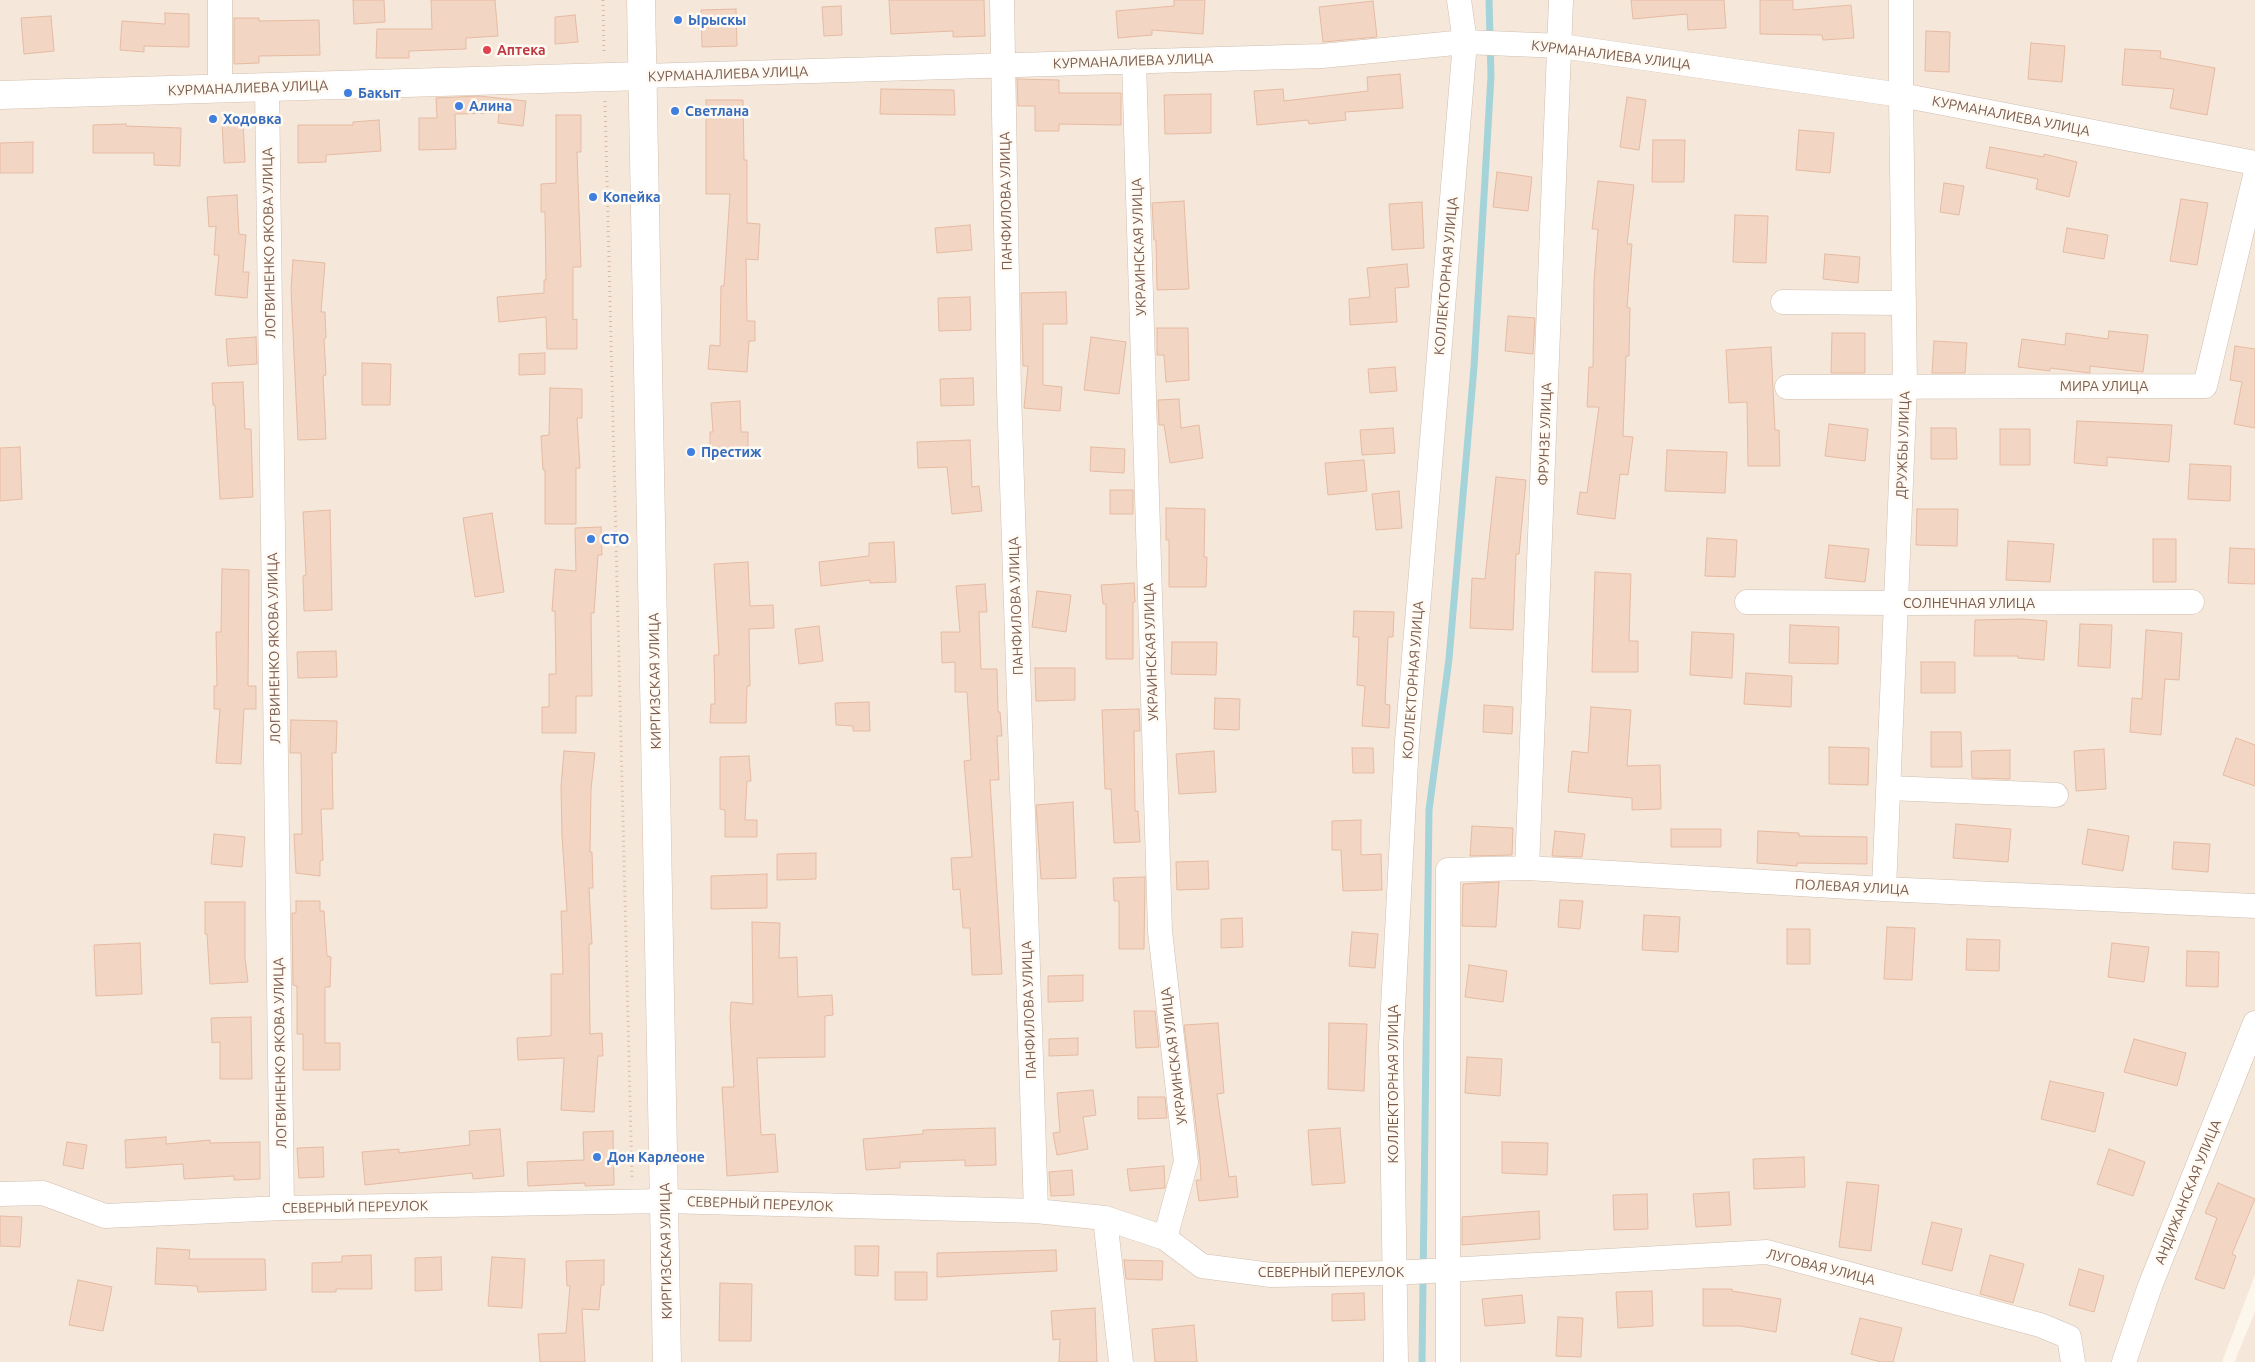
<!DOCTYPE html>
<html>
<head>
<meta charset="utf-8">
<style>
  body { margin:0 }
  canvas { display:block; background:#fdf6ec }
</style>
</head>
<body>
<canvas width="2255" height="1362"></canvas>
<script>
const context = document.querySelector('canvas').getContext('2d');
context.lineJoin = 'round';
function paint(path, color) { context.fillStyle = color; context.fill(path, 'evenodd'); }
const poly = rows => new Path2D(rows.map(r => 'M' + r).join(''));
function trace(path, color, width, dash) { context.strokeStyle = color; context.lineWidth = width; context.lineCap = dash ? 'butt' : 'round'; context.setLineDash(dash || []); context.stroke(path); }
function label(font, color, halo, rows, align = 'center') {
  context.font = font + ' Ubuntu,sans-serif'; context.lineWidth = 5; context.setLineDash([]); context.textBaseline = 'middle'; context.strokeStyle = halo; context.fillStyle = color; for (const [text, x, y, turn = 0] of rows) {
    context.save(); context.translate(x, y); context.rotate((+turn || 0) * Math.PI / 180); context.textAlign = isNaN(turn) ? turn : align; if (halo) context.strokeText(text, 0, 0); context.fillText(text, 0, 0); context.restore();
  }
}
const residential = poly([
  [0,0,2255,0,2255,1275,2222,1362,0,1362],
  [2255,1312,2255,1362,2235,1362,2238,1353]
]);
const stream = poly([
  [1422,1362,1429,810,1449,659,1474,367,1491,76,1489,0]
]);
const building = poly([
  [353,0,384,0,385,22,354,24,353,0],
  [431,0,495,0,498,36,466,38,466,49,409,51,409,58,376,58,377,29,432,29,431,0],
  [889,0,984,0,985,36,953,37,953,31,891,34,889,0],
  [1174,0,1205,0,1203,34,1152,30,1152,35,1118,38,1116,11,1174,6,1174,0],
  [1631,0,1724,0,1726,28,1688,30,1687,14,1633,19,1631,0],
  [1760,0,1793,0,1793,10,1851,5,1854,38,1823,40,1822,35,1760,34,1760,0],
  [1373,1,1377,37,1323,42,1319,7,1373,1],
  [841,6,842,35,824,36,822,7,841,6],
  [736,9,737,46,702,47,701,10,736,9],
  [165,13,189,14,189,47,144,46,144,52,120,50,122,21,165,24,165,13],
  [575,15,578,42,555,44,555,17,575,15],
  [51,16,54,51,24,54,21,18,51,16],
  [234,18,259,18,259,21,319,20,320,55,259,56,259,63,234,64,234,18],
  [1926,31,1950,32,1949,72,1925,71,1926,31],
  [2031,43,2065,46,2062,82,2028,79,2031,43],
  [2125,49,2161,51,2160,58,2215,68,2207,115,2170,108,2174,89,2122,85,2125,49],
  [1400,74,1403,108,1345,112,1346,120,1309,124,1308,120,1257,125,1254,91,1283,89,1284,101,1368,91,1367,77,1400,74],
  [1017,79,1059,80,1059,93,1121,93,1121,125,1059,124,1059,131,1035,131,1035,106,1018,106,1017,79],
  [881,89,954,90,955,115,880,114,881,89],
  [1211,94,1211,133,1165,134,1164,95,1211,94],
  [479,96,526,101,523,126,498,123,499,113,455,114,456,149,419,150,419,118,437,118,436,98,479,96],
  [1627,97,1646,100,1639,150,1620,147,1627,97],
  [706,100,743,100,744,160,747,160,747,223,760,224,758,260,746,259,747,321,755,321,755,341,749,341,747,372,708,369,710,345,720,346,721,286,724,286,730,194,706,194,706,100],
  [556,115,581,115,581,152,577,152,581,267,573,267,573,320,577,319,577,349,547,349,546,317,499,322,497,297,544,293,544,280,546,280,545,212,541,212,541,184,556,183,556,115],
  [379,120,381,151,326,155,326,162,298,163,298,125,353,125,353,122,379,120],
  [243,122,245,162,224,163,222,123,243,122],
  [126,124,126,126,181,128,180,166,154,165,154,153,93,153,93,125,126,124],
  [1799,130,1834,133,1830,173,1796,170,1799,130],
  [1653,140,1685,140,1684,182,1652,182,1653,140],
  [33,142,33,173,0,173,0,143,33,142],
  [1990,147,2044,157,2044,154,2077,162,2069,197,2036,189,2038,179,1986,168,1990,147],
  [1497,172,1532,177,1528,211,1493,207,1497,172],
  [1598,181,1634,185,1627,244,1632,244,1627,307,1630,308,1629,356,1626,356,1623,436,1633,437,1628,475,1620,474,1615,519,1577,514,1580,492,1587,493,1599,407,1587,407,1589,367,1593,367,1594,281,1598,229,1592,229,1598,181],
  [1944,183,1964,186,1959,215,1940,212,1944,183],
  [237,195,239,234,246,235,243,272,249,272,247,298,215,295,219,255,214,255,216,226,209,227,207,197,237,195],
  [2181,199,2208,203,2197,265,2170,261,2181,199],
  [1184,201,1189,289,1157,290,1156,240,1154,240,1152,203,1184,201],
  [1422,202,1424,248,1392,250,1389,204,1422,202],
  [1735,215,1768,216,1766,263,1733,262,1735,215],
  [970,225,972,250,937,253,935,228,970,225],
  [2067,228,2108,235,2104,259,2063,252,2067,228],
  [1825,254,1860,257,1858,283,1823,279,1825,254],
  [293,260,325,263,321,312,325,312,326,338,324,339,326,375,323,376,326,439,298,440,291,289,293,260],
  [1407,264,1409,287,1395,288,1397,322,1350,325,1349,299,1370,297,1367,268,1407,264],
  [1066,292,1067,324,1043,324,1043,385,1062,387,1060,411,1024,408,1028,366,1023,366,1021,293,1066,292],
  [970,297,971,330,939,331,938,298,970,297],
  [1508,316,1535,318,1533,354,1505,351,1508,316],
  [1157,328,1188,328,1189,380,1166,382,1164,355,1157,355,1157,328],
  [2109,331,2148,335,2143,372,2090,366,2090,373,2050,368,2050,371,2018,367,2022,339,2065,345,2066,333,2108,339,2109,331],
  [1832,333,1865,333,1865,373,1831,373,1832,333],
  [256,337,257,364,228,366,226,339,256,337],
  [1091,337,1126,342,1119,394,1084,390,1091,337],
  [1934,341,1967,343,1965,373,1932,373,1934,341],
  [2235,346,2255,349,2255,428,2234,424,2242,382,2230,380,2235,346],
  [1771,347,1775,430,1779,430,1780,466,1748,466,1747,402,1729,403,1726,350,1771,347],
  [545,353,545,374,519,375,519,354,545,353],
  [362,363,391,364,390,405,362,405,362,363],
  [1395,367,1397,391,1370,393,1368,369,1395,367],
  [973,378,974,405,941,406,940,379,973,378],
  [243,382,245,429,251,429,253,497,220,499,215,405,213,405,212,383,243,382],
  [550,388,582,389,582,418,577,418,580,468,576,468,576,524,545,524,545,470,543,470,541,436,549,435,550,388],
  [1179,399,1181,428,1199,425,1203,458,1170,463,1164,425,1159,425,1158,400,1179,399],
  [740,401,741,432,748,432,748,458,710,458,710,432,713,432,711,403,740,401],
  [2077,421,2172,425,2169,462,2107,457,2107,466,2074,463,2077,421],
  [1829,424,1868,429,1865,461,1825,456,1829,424],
  [1393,428,1395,453,1362,455,1360,430,1393,428],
  [1931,428,1956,428,1957,459,1931,459,1931,428],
  [2000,429,2030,429,2030,465,2000,465,2000,429],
  [970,440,972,487,979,486,982,511,952,514,947,467,918,468,917,442,970,440],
  [20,447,22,499,0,501,0,448,20,447],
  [1091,447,1125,449,1124,473,1090,471,1091,447],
  [1667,450,1727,452,1725,493,1665,491,1667,450],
  [1364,460,1367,491,1328,495,1325,463,1364,460],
  [2190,464,2231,466,2230,501,2188,499,2190,464],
  [1496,477,1526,480,1519,554,1516,554,1513,630,1470,628,1472,578,1485,579,1496,477],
  [1110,490,1133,490,1133,514,1110,514,1110,490],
  [1399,491,1402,528,1376,530,1372,494,1399,491],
  [1166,508,1205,509,1204,557,1207,557,1206,587,1169,587,1169,540,1166,540,1166,508],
  [1917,509,1958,509,1957,546,1916,545,1917,509],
  [330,510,332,610,304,611,303,576,306,575,303,512,330,510],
  [492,513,504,592,475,597,463,518,492,513],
  [601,527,602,555,598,555,594,613,591,613,592,696,576,696,576,733,542,733,542,707,549,707,549,674,556,674,555,611,552,611,555,569,576,571,575,528,601,527],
  [1707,538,1737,540,1735,577,1705,576,1707,538],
  [2153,539,2176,539,2176,582,2153,582,2153,539],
  [2008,541,2054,544,2050,582,2006,580,2008,541],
  [894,542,896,582,870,583,870,580,821,586,819,562,869,556,869,543,894,542],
  [1829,545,1869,549,1865,582,1825,578,1829,545],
  [2230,548,2255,549,2255,584,2228,583,2230,548],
  [748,562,750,606,773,605,774,628,749,629,750,686,747,686,746,723,710,723,711,704,715,704,714,655,719,655,714,564,748,562],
  [222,569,249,570,248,686,256,686,256,709,244,709,241,764,216,763,220,709,214,709,214,686,217,686,216,632,221,632,222,569],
  [1595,572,1631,574,1629,641,1638,641,1638,672,1592,672,1595,572],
  [1134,583,1135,602,1133,602,1133,659,1106,659,1106,604,1103,604,1101,585,1134,583],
  [985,584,987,612,979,612,981,669,997,669,998,712,1000,712,1002,736,997,736,999,780,990,780,1002,974,972,975,970,928,963,928,960,889,953,890,951,858,972,857,964,761,971,760,967,692,955,692,955,662,942,663,941,632,960,632,956,586,985,584],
  [1037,591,1071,595,1066,632,1032,627,1037,591],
  [1354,611,1394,612,1393,637,1388,637,1385,704,1390,705,1389,728,1362,726,1365,686,1357,685,1359,637,1353,637,1354,611],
  [2022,619,2047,621,2044,660,2018,658,2018,656,1974,656,1975,620,2022,619],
  [2080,624,2112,625,2110,668,2078,666,2080,624],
  [1790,625,1839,627,1838,664,1789,663,1790,625],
  [819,626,823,661,799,664,795,629,819,626],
  [2146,630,2182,633,2179,680,2165,679,2161,735,2130,732,2132,698,2142,699,2146,630],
  [1692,632,1734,634,1732,678,1690,675,1692,632],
  [1172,642,1217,642,1216,675,1171,674,1172,642],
  [336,651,337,677,298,678,297,652,336,651],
  [1921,662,1955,662,1955,693,1921,693,1921,662],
  [1035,668,1075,668,1075,700,1036,701,1035,668],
  [1746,673,1792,676,1791,707,1744,704,1746,673],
  [1215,698,1240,699,1239,730,1214,729,1215,698],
  [869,702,870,731,853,731,853,726,836,725,835,703,869,702],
  [1484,705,1513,707,1512,734,1483,732,1484,705],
  [1591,707,1631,710,1627,766,1660,765,1661,809,1632,810,1632,798,1568,792,1572,751,1588,753,1591,707],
  [1139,709,1140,731,1134,731,1135,811,1138,811,1140,842,1114,843,1111,789,1105,789,1102,710,1139,709],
  [291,720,337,721,336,753,332,753,333,809,321,809,323,860,320,861,320,876,296,873,294,834,302,834,301,753,290,753,291,720],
  [1931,732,1961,732,1962,767,1931,767,1931,732],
  [2236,738,2255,745,2255,786,2223,775,2236,738],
  [1829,747,1869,748,1868,785,1829,784,1829,747],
  [1352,748,1373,748,1374,773,1353,773,1352,748],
  [2104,749,2106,789,2076,791,2074,751,2104,749],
  [2010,750,2010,779,1972,778,1971,751,2010,750],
  [564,751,595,753,591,789,590,852,592,852,593,888,589,888,592,944,589,944,590,1034,602,1033,603,1056,598,1056,594,1112,561,1110,564,1058,518,1060,517,1038,551,1036,551,974,563,974,561,911,567,911,562,835,561,787,564,751],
  [1214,751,1216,792,1179,794,1176,754,1214,751],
  [749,756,751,781,747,781,745,820,757,820,757,837,725,837,725,810,720,809,720,757,749,756],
  [1073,802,1076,878,1041,879,1036,805,1073,802],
  [1361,820,1361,855,1381,854,1382,890,1343,891,1341,850,1332,850,1332,821,1361,820],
  [1956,824,2011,829,2008,862,1953,858,1956,824],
  [1472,826,1513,828,1512,855,1470,856,1472,826],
  [1671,829,1721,829,1721,847,1671,847,1671,829],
  [2088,829,2129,836,2123,871,2082,864,2088,829],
  [1555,831,1585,834,1582,857,1552,856,1555,831],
  [1758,831,1799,833,1799,836,1867,837,1867,864,1797,863,1797,866,1757,863,1758,831],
  [214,834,245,837,242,867,211,864,214,834],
  [2174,842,2210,844,2208,872,2172,869,2174,842],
  [816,853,816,879,777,880,777,854,816,853],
  [1208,861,1209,889,1177,890,1176,862,1208,861],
  [767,874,767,908,711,909,711,876,767,874],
  [1145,877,1144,949,1119,949,1119,901,1114,901,1113,878,1145,877],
  [1499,882,1496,927,1462,926,1463,884,1499,882],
  [1560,900,1583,901,1580,929,1558,927,1560,900],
  [296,901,320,901,320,911,324,911,327,956,331,957,330,987,325,987,325,1043,340,1043,340,1070,303,1070,303,1034,297,1034,297,986,293,985,292,913,296,913,296,901],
  [205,902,245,902,245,958,248,982,210,984,207,934,205,934,205,902],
  [1644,915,1680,917,1678,952,1642,950,1644,915],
  [1242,918,1243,947,1221,948,1221,919,1242,918],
  [752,922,780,923,779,958,797,957,798,997,832,995,833,1015,825,1016,825,1057,757,1058,761,1135,775,1134,778,1172,727,1176,722,1087,734,1087,730,1018,731,1002,753,1004,752,922],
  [1887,927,1915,928,1912,980,1884,979,1887,927],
  [1787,929,1810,929,1810,964,1787,964,1787,929],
  [1352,932,1378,934,1375,968,1349,966,1352,932],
  [1967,939,2000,940,1999,971,1966,970,1967,939],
  [140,943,142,994,96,996,94,945,140,943],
  [2112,943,2149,947,2144,982,2108,977,2112,943],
  [2187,951,2219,952,2218,987,2186,986,2187,951],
  [1469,965,1507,971,1503,1002,1465,997,1469,965],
  [1083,975,1083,1001,1048,1002,1048,976,1083,975],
  [1134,1011,1155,1011,1159,1047,1136,1048,1134,1011],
  [251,1017,252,1079,220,1079,220,1042,212,1043,211,1018,251,1017],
  [1218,1023,1224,1093,1217,1094,1229,1177,1236,1176,1238,1197,1199,1201,1196,1180,1201,1180,1200,1160,1184,1025,1218,1023],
  [1329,1023,1367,1024,1364,1091,1328,1089,1329,1023],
  [1078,1038,1078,1055,1049,1056,1049,1039,1078,1038],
  [2134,1039,2186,1053,2177,1086,2124,1072,2134,1039],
  [1467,1057,1502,1059,1500,1096,1465,1093,1467,1057],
  [2050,1081,2104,1093,2095,1132,2041,1119,2050,1081],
  [1093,1090,1096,1115,1083,1117,1088,1149,1057,1155,1053,1133,1060,1132,1057,1093,1093,1090],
  [1138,1097,1165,1097,1167,1118,1138,1119,1138,1097],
  [995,1128,996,1165,965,1166,965,1160,900,1162,900,1168,866,1170,863,1139,923,1134,923,1130,995,1128],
  [1340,1128,1345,1183,1312,1185,1308,1130,1340,1128],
  [500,1129,504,1176,473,1179,472,1173,365,1185,362,1152,399,1149,399,1153,470,1145,469,1131,500,1129],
  [613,1131,614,1185,585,1186,585,1183,528,1186,527,1162,584,1160,583,1132,613,1131],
  [166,1137,166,1144,210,1140,210,1143,260,1142,260,1179,234,1180,234,1176,184,1179,183,1164,126,1168,125,1140,166,1137],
  [67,1142,87,1145,83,1169,63,1165,67,1142],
  [1502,1142,1548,1143,1547,1175,1502,1173,1502,1142],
  [323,1147,324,1177,299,1178,297,1148,323,1147],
  [2109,1149,2145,1162,2133,1196,2097,1184,2109,1149],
  [1804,1157,1805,1187,1754,1189,1753,1159,1804,1157],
  [1164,1166,1165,1188,1130,1191,1127,1169,1164,1166],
  [1072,1170,1074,1195,1051,1196,1049,1172,1072,1170],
  [1847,1182,1879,1185,1871,1251,1839,1247,1847,1182],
  [2218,1183,2255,1199,2232,1254,2236,1256,2224,1289,2195,1279,2217,1218,2205,1213,2218,1183],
  [1729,1192,1731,1225,1696,1227,1693,1194,1729,1192],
  [1647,1194,1648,1229,1614,1230,1613,1195,1647,1194],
  [1539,1211,1540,1239,1462,1245,1462,1217,1539,1211],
  [0,1216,22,1217,20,1247,0,1246,0,1216],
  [1932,1222,1962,1229,1952,1271,1922,1264,1932,1222],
  [855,1246,879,1246,878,1276,855,1275,855,1246],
  [157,1248,190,1250,189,1259,265,1259,266,1290,198,1292,197,1286,155,1284,157,1248],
  [1056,1250,1057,1271,937,1277,937,1253,1056,1250],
  [371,1255,372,1289,336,1289,336,1292,312,1292,312,1263,342,1262,342,1256,371,1255],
  [1990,1255,2024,1264,2013,1303,1980,1294,1990,1255],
  [441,1257,442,1290,415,1291,415,1258,441,1257],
  [492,1257,525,1259,522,1308,488,1306,492,1257],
  [604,1260,604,1285,601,1285,599,1310,582,1309,585,1362,540,1362,538,1334,566,1333,570,1286,567,1286,566,1261,604,1260],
  [1124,1260,1163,1261,1162,1280,1126,1279,1124,1260],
  [2079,1269,2104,1276,2094,1312,2069,1305,2079,1269],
  [895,1272,927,1272,927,1300,895,1300,895,1272],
  [78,1280,112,1287,103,1331,69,1325,78,1280],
  [720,1283,752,1284,751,1341,719,1341,720,1283],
  [1703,1289,1732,1289,1732,1291,1781,1299,1776,1332,1740,1326,1703,1326,1703,1289],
  [1652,1291,1653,1326,1618,1328,1616,1292,1652,1291],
  [1364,1293,1365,1320,1332,1321,1332,1294,1364,1293],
  [1522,1295,1525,1323,1485,1326,1482,1299,1522,1295],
  [1095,1308,1097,1362,1059,1362,1060,1339,1053,1340,1051,1311,1095,1308],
  [1558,1317,1583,1318,1581,1357,1556,1356,1558,1317],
  [1860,1318,1902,1328,1893,1362,1881,1362,1851,1354,1860,1318],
  [1194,1325,1197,1362,1155,1362,1152,1329,1194,1325]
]);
const path = poly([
  [603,0,604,54],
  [605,101,632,1179]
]);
const minor = poly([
  [220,0,220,89],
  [1002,0,1009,392,1036,1211],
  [1134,61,1160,931,1186,1162,1165,1238],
  [643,76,1322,56,1465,42,1561,46,1901,95,2255,163],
  [267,87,282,1208],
  [1783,302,1904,303],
  [1787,387,2205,386,2255,176],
  [1747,602,1896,603,2192,602],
  [1889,788,2056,795],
  [1527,868,1561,0],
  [1884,889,1905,386,1901,95,1901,0],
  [0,1194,43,1193,105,1216,282,1208,665,1201,1036,1211,1105,1218,1165,1238,1202,1266,1271,1275,1394,1273,1767,1252,2040,1325,2069,1337,2073,1362],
  [1105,1218,1121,1362],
  [1396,1362,1391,1046,1407,742,1465,42,1459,0],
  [1448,1362,1448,870,1527,868,1884,889,2255,906],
  [2124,1362,2150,1286,2255,1023]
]);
const secondary = poly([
  [641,0,667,1362],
  [0,95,643,76]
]);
const markers = [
  [678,20,5,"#3f7fe0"],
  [487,50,5,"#e0444e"],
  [348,93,5,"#3f7fe0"],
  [459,106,5,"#3f7fe0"],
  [675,111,5,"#3f7fe0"],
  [213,119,5,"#3f7fe0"],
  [593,197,5,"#3f7fe0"],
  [691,452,5,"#3f7fe0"],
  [591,539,5,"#3f7fe0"],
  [597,1157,5,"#3f7fe0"]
];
const shopNames = [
  ["Ырыскы",688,20],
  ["Бакыт",358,93],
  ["Алина",469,106],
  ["Светлана",685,111],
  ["Ходовка",223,119],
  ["Копейка",603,197],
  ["Престиж",701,452],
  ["СТО",601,539],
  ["Дон Карлеоне",607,1157]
];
const healthNames = [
  ["Аптека",497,50]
];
const streetNames = [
  ["КУРМАНАЛИЕВА УЛИЦА",1611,55,7],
  ["КУРМАНАЛИЕВА УЛИЦА",1133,61,-2],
  ["КУРМАНАЛИЕВА УЛИЦА",728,74,-2],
  ["КУРМАНАЛИЕВА УЛИЦА",248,88,-2],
  ["КУРМАНАЛИЕВА УЛИЦА",2011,116,11],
  ["ПАНФИЛОВА УЛИЦА",1006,201,-91],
  ["ЛОГВИНЕНКО ЯКОВА УЛИЦА",269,243,-91],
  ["УКРАИНСКАЯ УЛИЦА",1139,247,-92],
  ["КОЛЛЕКТОРНАЯ УЛИЦА",1446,276,-85],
  ["МИРА УЛИЦА",2104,386],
  ["ФРУНЗЕ УЛИЦА",1545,434,-88],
  ["ДРУЖБЫ УЛИЦА",1903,445,-88],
  ["СОЛНЕЧНАЯ УЛИЦА",1969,603],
  ["ПАНФИЛОВА УЛИЦА",1016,606,-92],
  ["ЛОГВИНЕНКО ЯКОВА УЛИЦА",274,648,-91],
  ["УКРАИНСКАЯ УЛИЦА",1151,652,-92],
  ["КОЛЛЕКТОРНАЯ УЛИЦА",1413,680,-86],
  ["КИРГИЗСКАЯ УЛИЦА",655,681,-91],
  ["ПОЛЕВАЯ УЛИЦА",1852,887,3],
  ["ПАНФИЛОВА УЛИЦА",1029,1010,-92],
  ["ЛОГВИНЕНКО ЯКОВА УЛИЦА",280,1053,-91],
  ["УКРАИНСКАЯ УЛИЦА",1174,1056,-97],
  ["КОЛЛЕКТОРНАЯ УЛИЦА",1393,1084,-90],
  ["АНДИЖАНСКАЯ УЛИЦА",2188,1192,-68],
  ["СЕВЕРНЫЙ ПЕРЕУЛОК",760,1204,2],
  ["СЕВЕРНЫЙ ПЕРЕУЛОК",355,1207,-1],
  ["КИРГИЗСКАЯ УЛИЦА",666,1251,-91],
  ["ЛУГОВАЯ УЛИЦА",1821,1267,14],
  ["СЕВЕРНЫЙ ПЕРЕУЛОК",1331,1272]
];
paint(residential, '#f5e8da');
trace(stream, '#a5d3da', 7);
paint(building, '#f3d5c3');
trace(building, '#e6bba3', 1);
trace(minor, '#d1beb0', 25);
trace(secondary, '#d6c0b0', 29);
trace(path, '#d9b8a5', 3, [1, 4]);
trace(minor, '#fff', 24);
trace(secondary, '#fff', 28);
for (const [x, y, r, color] of markers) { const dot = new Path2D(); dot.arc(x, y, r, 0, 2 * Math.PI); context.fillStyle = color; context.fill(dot); trace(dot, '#fffaf3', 2); }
label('bold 14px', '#366cbe', '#fffaf3', shopNames, 'left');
label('bold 14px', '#be3a42', '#fffaf3', healthNames, 'left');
label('14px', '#7a5c4d', '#fffaf3', streetNames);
</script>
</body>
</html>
